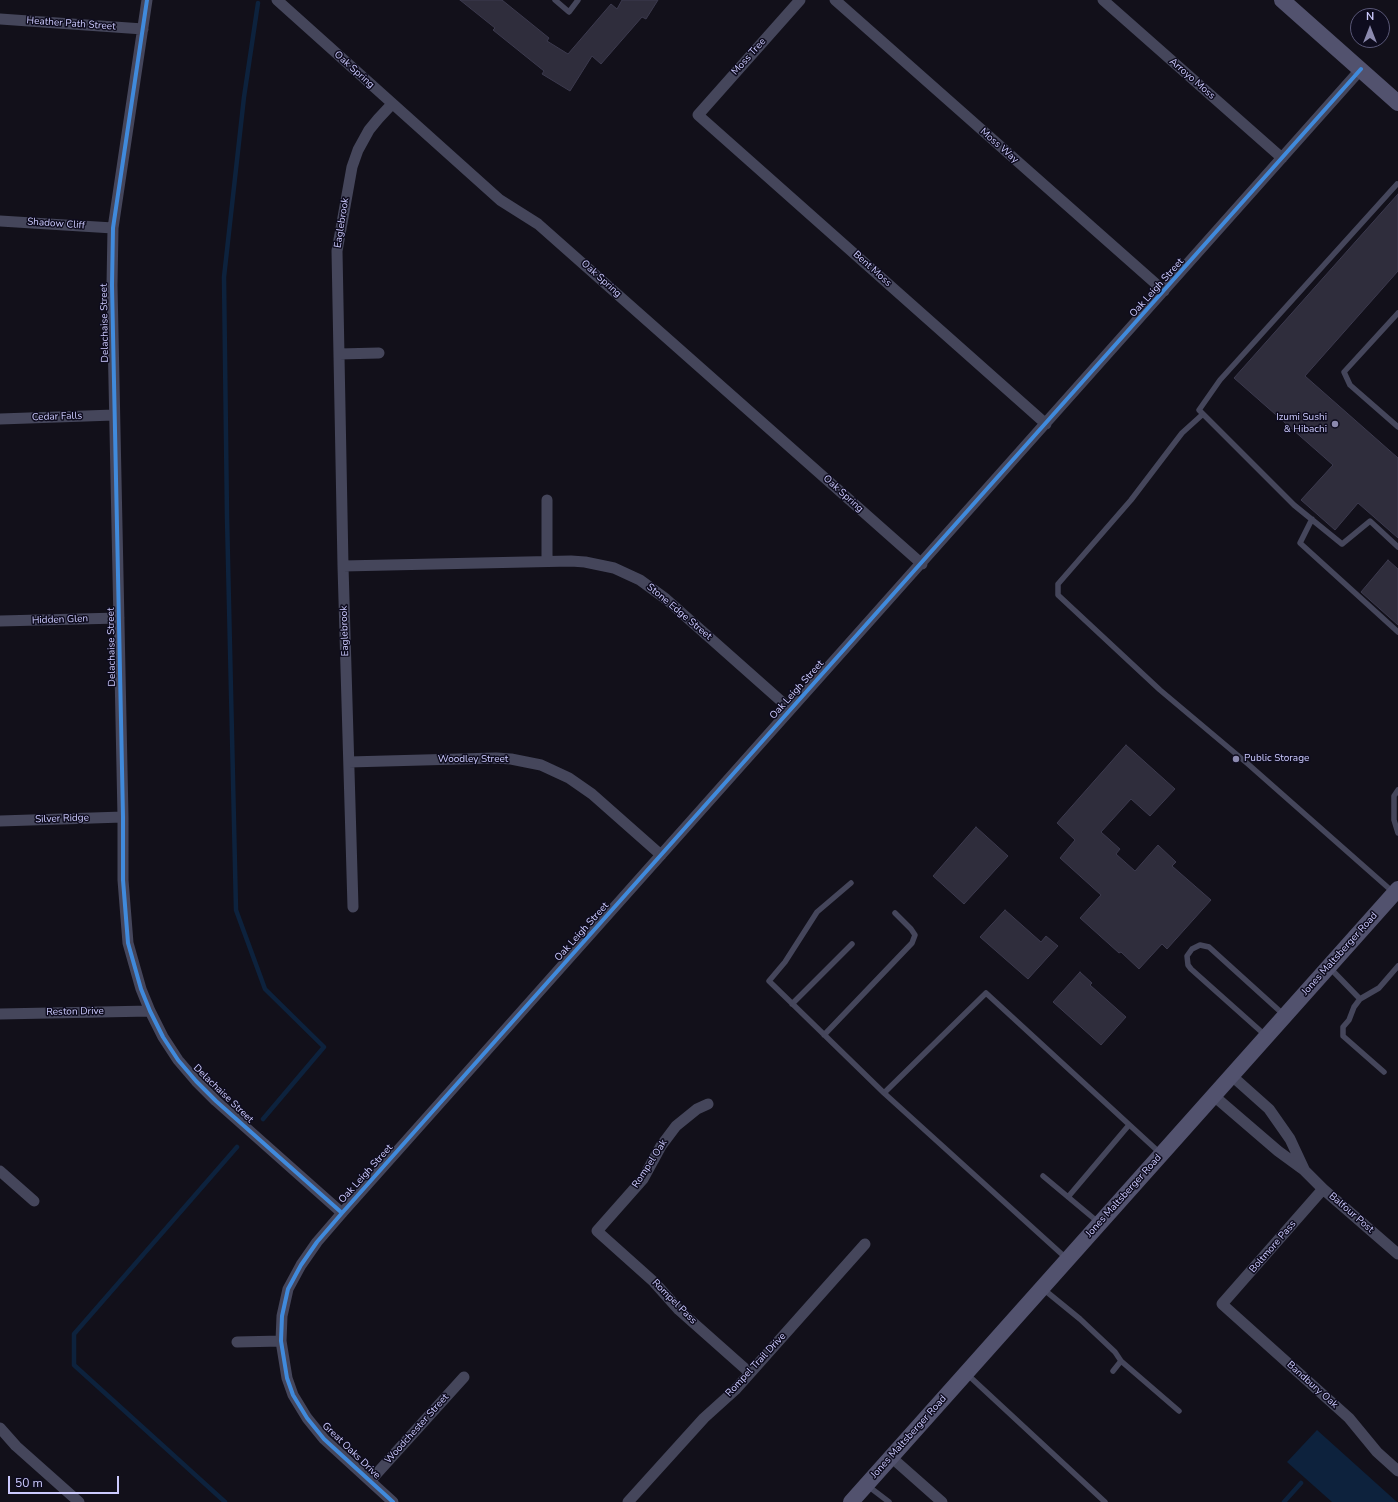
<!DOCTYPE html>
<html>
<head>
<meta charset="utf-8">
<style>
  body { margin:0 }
  #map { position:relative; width:1398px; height:1502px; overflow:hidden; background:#12101a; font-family:"Nunito Sans",sans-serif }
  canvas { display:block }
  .north { position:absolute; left:1350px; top:8px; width:40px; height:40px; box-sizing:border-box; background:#0e0c1e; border:1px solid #5a5878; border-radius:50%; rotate:0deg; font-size:11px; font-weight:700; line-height:16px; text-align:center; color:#cccafe }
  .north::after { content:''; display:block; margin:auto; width:14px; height:18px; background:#8b89ae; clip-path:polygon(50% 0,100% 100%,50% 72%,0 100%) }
  .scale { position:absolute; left:8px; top:1476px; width:111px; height:18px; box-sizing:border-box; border:2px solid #cccafe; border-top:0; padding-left:5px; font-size:12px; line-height:14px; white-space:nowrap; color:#cccafe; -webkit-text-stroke:3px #0e0c1e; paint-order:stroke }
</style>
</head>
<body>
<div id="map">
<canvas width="1398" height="1502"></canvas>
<div class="north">N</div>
<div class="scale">50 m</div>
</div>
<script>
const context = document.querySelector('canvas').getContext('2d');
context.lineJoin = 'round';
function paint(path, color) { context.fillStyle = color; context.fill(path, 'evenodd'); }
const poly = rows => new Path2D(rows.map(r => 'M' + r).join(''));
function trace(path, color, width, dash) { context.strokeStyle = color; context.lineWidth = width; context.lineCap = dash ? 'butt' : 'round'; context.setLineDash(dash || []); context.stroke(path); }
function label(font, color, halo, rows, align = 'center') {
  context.font = font + ' "Nunito Sans",sans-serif'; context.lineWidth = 3; context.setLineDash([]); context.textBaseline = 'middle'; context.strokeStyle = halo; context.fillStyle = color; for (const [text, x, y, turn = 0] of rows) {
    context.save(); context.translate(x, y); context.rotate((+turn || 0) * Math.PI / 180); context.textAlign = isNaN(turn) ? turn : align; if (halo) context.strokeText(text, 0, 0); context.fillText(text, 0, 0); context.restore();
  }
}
const water = poly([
  [1317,1430,1397,1502,1332,1502,1287,1462]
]);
const stream = poly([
  [258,3,244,97,224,277,227,517,236,910,265,989,324,1047,263,1119],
  [225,1502,74,1365,74,1334,237,1147],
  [1284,1502,1301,1483]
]);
const building = poly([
  [460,0,502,0,549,38,547,41,568,54,611,4,617,9,622,0,658,0,646,19,642,17,601,64,592,56,570,91,542,74,544,71,493,30,495,28,460,0],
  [1398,194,1398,271,1305,376,1398,458,1398,538,1358,503,1335,530,1301,500,1333,465,1234,378,1398,194],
  [1388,560,1398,569,1398,625,1361,592,1388,560],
  [1126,745,1175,789,1150,816,1131,799,1101,832,1120,849,1116,854,1135,871,1158,845,1176,862,1172,866,1211,900,1167,949,1162,944,1139,969,1121,952,1119,953,1080,918,1101,895,1060,858,1075,840,1057,823,1126,745],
  [976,827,1008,856,964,904,933,876,976,827],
  [1005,910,1041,942,1046,936,1058,946,1028,979,980,937,1005,910],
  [1080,972,1092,983,1090,985,1126,1017,1101,1045,1053,1002,1080,972]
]);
const lane = poly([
  [555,0,569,12,578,0],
  [1397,184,1220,380,1199,410,1294,505,1342,544,1370,521,1398,547],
  [1398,313,1344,372,1350,385,1398,427],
  [1203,414,1182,433,1131,500,1058,584,1058,595,1160,690,1248,764,1393,892],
  [1312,519,1300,543,1398,632],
  [1398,790,1394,796,1394,820,1398,833],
  [851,883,817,912,785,962,769,981,884,1093],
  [1329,967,1360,999,1379,988,1398,966],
  [1360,999,1354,1007,1349,1020,1343,1027,1343,1036,1384,1072],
  [792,1004,852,944],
  [824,1035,912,943,915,935,911,929,895,913],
  [1265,1035,1191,969,1188,965,1187,956,1192,949,1200,945,1209,947,1283,1014],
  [1043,1176,1098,1222],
  [1068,1197,1129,1125],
  [1066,1258,884,1093,986,993,1160,1153],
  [1042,1288,1080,1319,1115,1352,1121,1361,1113,1371],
  [1121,1361,1179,1411],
  [968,1375,1105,1502],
  [868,1486,889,1502]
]);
const street = poly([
  [147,0,113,228,112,285,123,817,123,880,128,943,141,989,150,1011,163,1037,178,1060,196,1081,216,1101,342,1213],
  [277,0,500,200,538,224,922,564],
  [800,0,698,115,1046,424],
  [835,0,1164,291],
  [1103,0,1282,158],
  [0,19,143,29],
  [0,221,113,228],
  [339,354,379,353],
  [0,419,114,415],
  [547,500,547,561],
  [343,566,571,561,585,562,614,568,640,580,666,599,790,709],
  [0,621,119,618],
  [349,762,496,758,511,759,541,765,569,778,592,794,661,855],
  [0,821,123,817],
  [353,907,343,566,337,251,352,167,358,150,369,130,378,119,392,104],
  [0,1014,150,1011],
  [1232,1076,1269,1109,1290,1139,1304,1169],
  [1214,1096,1278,1151,1304,1170,1323,1189,1398,1254],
  [708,1104,697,1109,676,1126,661,1146,643,1179,597,1231,654,1282,679,1310,750,1373],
  [0,1171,34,1201],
  [1323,1189,1222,1304,1349,1418,1377,1452,1398,1471],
  [237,1342,281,1341],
  [0,1428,16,1446,79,1502],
  [891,1457,942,1502],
  [370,1481,464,1377],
  [393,1502,324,1439,307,1418,293,1395,287,1378,281,1341,282,1316,288,1289,301,1265,317,1242,342,1213,1361,69],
  [628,1502,704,1418,735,1390,865,1244]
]);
const secondary = poly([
  [1282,0,1398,103],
  [851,1502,1398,889]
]);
const cycleway = poly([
  [147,0,113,228,112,285,123,817,123,880,128,943,141,989,150,1011,163,1037,178,1060,196,1081,216,1101,342,1213],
  [393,1502,324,1439,307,1418,293,1395,287,1378,281,1341,282,1316,288,1289,301,1265,317,1242,342,1213,1361,69]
]);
const markers = [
  [1335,424,4,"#8b89ae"],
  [1236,759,4,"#8b89ae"]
];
const streetNames = [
  ["Heather Path Street",71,24,4],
  ["Moss Tree",749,57,-48],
  ["Oak Spring",354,70,42],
  ["Arroyo Moss",1192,79,41],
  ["Moss Way",999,146,41],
  ["Eaglebrook",342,223,-81],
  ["Shadow Cliff",56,224,4],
  ["Bent Moss",872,269,42],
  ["Oak Spring",601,279,42],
  ["Oak Leigh Street",1157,288,-48],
  ["Delachaise Street",105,323,-91],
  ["Cedar Falls",57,417,-2],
  ["Oak Spring",843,494,42],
  ["Stone Edge Street",679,612,40],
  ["Hidden Glen",60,620,-2],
  ["Eaglebrook",345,631,-92],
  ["Delachaise Street",112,647,-91],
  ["Oak Leigh Street",797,690,-48],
  ["Woodley Street",473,760],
  ["Silver Ridge",62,819,-2],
  ["Oak Leigh Street",582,932,-48],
  ["Jones Maltsberger Road",1340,954,-48],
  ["Reston Drive",75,1012,-1],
  ["Delachaise Street",223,1094,44],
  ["Rompel Oak",650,1164,-57],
  ["Oak Leigh Street",366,1174,-48],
  ["Jones Maltsberger Road",1124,1196,-48],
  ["Balfour Post",1351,1213,41],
  ["Boltmore Pass",1273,1247,-49],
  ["Rompel Pass",674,1302,45],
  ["Rompel Trail Drive",756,1365,-47],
  ["Bandbury Oak",1312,1385,42],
  ["Woodchester Street",417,1429,-48],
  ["Jones Maltsberger Road",909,1437,-48],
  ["Great Oaks Drive",351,1451,44]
];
const poiNames = [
  ["Izumi Sushi",1327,418],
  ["& Hibachi",1327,430],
  ["Public Storage",1244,759,"left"]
];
paint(water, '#0d223d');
trace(stream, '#0d223d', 4.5);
paint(building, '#2f2d3c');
trace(building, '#3c3a4e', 1);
trace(lane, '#45465b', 5.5);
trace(street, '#45465b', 11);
trace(secondary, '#52526e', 16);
trace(cycleway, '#408adc', 4);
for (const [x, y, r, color] of markers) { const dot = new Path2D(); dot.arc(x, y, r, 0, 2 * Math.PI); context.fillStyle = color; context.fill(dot); trace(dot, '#0e0c1e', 1.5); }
label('10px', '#cccafe', '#0e0c1e', streetNames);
label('10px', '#cccafe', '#0e0c1e', poiNames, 'right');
</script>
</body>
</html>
